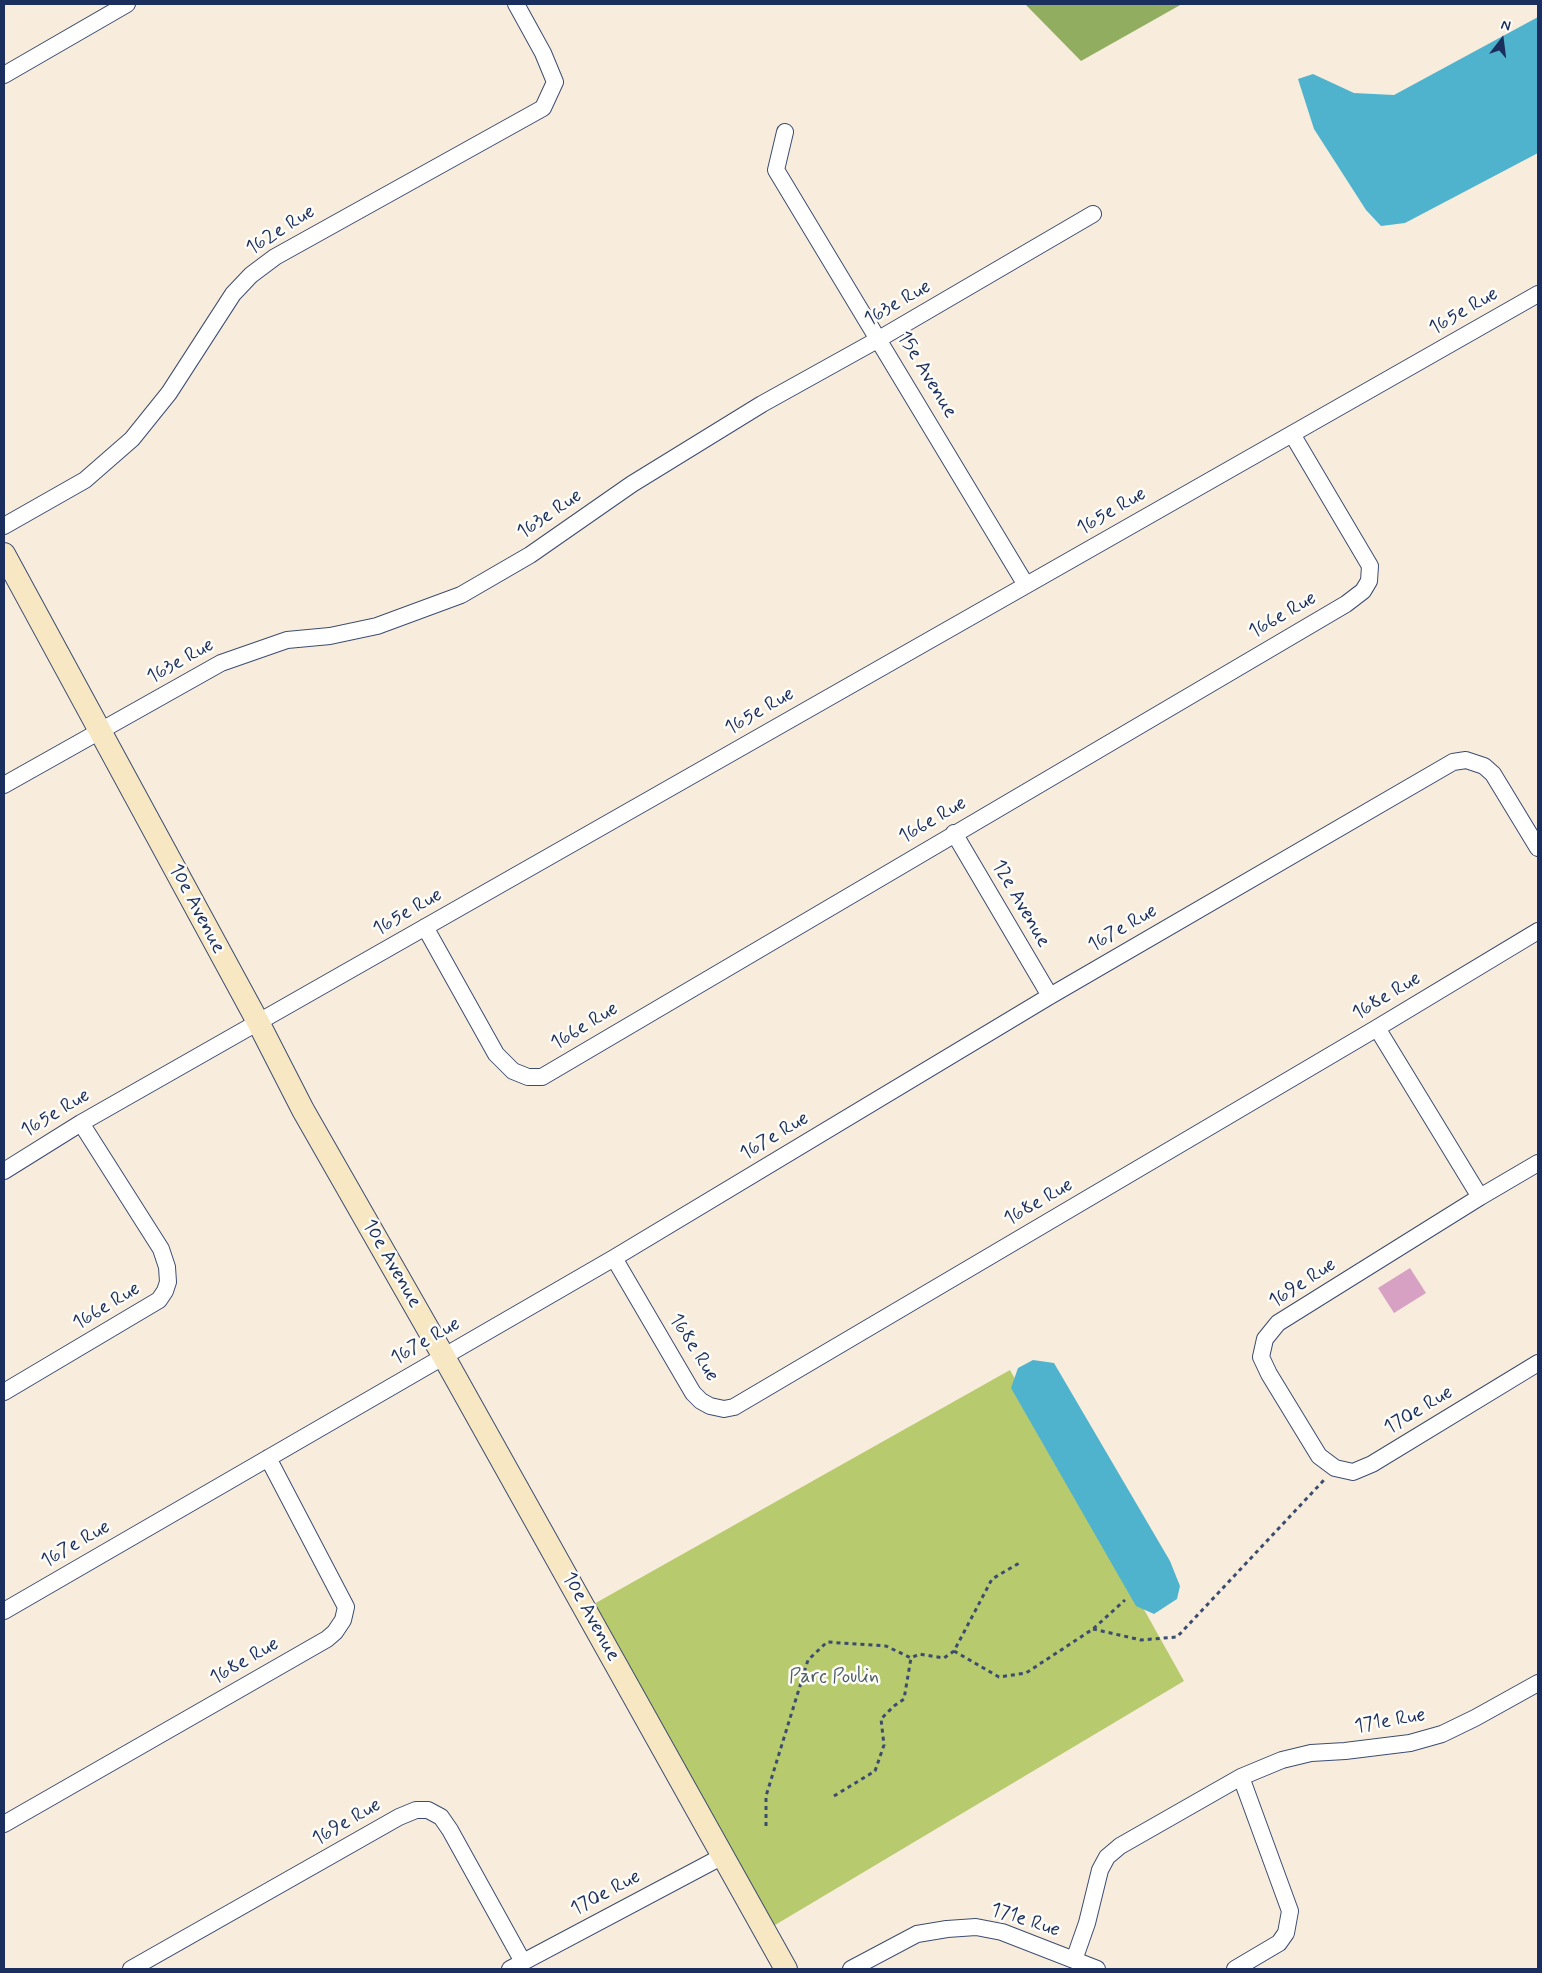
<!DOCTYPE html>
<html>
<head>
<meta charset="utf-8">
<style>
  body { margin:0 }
  #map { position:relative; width:1542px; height:1973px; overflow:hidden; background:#f8eddc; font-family:Mynerve,sans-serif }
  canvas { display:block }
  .frame { position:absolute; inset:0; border:5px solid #1b2f5e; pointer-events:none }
  .north { position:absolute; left:1477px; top:15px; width:50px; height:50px; -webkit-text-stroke:4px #fdfcf7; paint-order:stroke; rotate:15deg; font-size:14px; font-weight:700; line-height:20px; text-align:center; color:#1b2f5e }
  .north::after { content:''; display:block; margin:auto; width:18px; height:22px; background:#1b2f5e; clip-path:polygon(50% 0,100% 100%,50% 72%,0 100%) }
</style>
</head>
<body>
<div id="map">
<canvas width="1542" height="1973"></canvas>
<div class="frame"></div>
<div class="north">N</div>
</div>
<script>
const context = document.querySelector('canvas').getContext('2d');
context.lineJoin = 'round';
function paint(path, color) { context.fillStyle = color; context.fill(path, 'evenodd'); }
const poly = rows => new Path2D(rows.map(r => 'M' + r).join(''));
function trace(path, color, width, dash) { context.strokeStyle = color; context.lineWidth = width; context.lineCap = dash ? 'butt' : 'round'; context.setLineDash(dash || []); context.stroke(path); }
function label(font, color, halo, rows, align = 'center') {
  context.font = font + ' Mynerve,sans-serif'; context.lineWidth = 5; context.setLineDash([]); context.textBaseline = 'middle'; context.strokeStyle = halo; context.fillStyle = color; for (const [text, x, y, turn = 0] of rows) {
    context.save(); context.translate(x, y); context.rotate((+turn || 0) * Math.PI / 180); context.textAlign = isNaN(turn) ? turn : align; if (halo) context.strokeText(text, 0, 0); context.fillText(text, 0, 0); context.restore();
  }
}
const green = poly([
  [1010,1370,1184,1681,765,1931,585,1609]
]);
const forest = poly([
  [1025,4,1182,4,1081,61]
]);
const water = poly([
  [1538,17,1538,153,1405,223,1381,226,1366,210,1314,129,1298,79,1313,74,1354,93,1394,95],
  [1033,1360,1054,1363,1170,1561,1180,1586,1177,1599,1154,1614,1136,1606,1011,1388,1018,1368]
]);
const building = poly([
  [1410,1268,1426,1293,1394,1313,1378,1288]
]);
const path = poly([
  [1093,1629,1141,1640,1177,1637,1324,1480],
  [954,1651,999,1677,1026,1673,1093,1629,1125,1600],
  [834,1796,875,1771,884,1745,881,1719,894,1706,904,1699,911,1658],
  [766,1826,766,1796,808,1660,827,1642,886,1646,911,1658,919,1654,944,1658,954,1651,992,1579,1021,1562]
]);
const street = poly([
  [4,75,127,4],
  [785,132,776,170,1026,585],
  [4,526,85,480,132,439,169,393,233,294,251,275,275,257,543,108,555,82,543,53,516,4],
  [4,785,221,663,287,640,330,636,377,626,461,595,530,555,632,484,762,404,879,339,1093,214],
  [954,833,1050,996],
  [425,927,496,1054,513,1071,528,1077,542,1077,1346,604,1363,591,1369,581,1370,566,1292,434],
  [1377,1028,1480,1197,1278,1323,1265,1339,1261,1357,1269,1374,1319,1456,1335,1468,1353,1472,1372,1464,1538,1363],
  [4,1171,81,1123,1538,294],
  [1480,1197,1538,1163],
  [614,1258,693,1393,701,1401,710,1406,724,1409,734,1407,1377,1028,1538,931],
  [4,1392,159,1300,165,1291,168,1282,167,1267,161,1249,81,1123],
  [4,1611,614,1258,1050,996,1453,762,1466,760,1484,766,1493,774,1538,848],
  [4,1824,327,1639,335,1632,343,1620,346,1607,268,1458],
  [1074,1960,1087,1923,1100,1870,1107,1857,1120,1846,1241,1777,1282,1760,1311,1753,1345,1751,1410,1743,1442,1734,1475,1718,1538,1683],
  [131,1969,399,1817,416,1810,428,1810,441,1817,450,1830,523,1962],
  [510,1969,723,1856],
  [851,1969,917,1934,947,1929,976,1927,1002,1932,1097,1969],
  [1235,1969,1279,1943,1286,1933,1290,1911,1241,1777]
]);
const secondary = poly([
  [4,554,258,1022,303,1110,444,1357,786,1969]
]);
const streetNames = [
  ["162e Rue",281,231,-32],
  ["163e Rue",898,304,-30],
  ["165e Rue",1464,312,-30],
  ["15e Avenue",926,375,59],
  ["165e Rue",1112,512,-30],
  ["163e Rue",550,515,-34],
  ["166e Rue",1283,616,-30],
  ["163e Rue",181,662,-29],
  ["165e Rue",760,712,-30],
  ["166e Rue",933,821,-30],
  ["12e Avenue",1020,904,60],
  ["10e Avenue",196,909,62],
  ["165e Rue",408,913,-30],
  ["167e Rue",1123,929,-30],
  ["168e Rue",1387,997,-31],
  ["166e Rue",585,1027,-31],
  ["165e Rue",56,1114,-31],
  ["167e Rue",775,1137,-31],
  ["168e Rue",1039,1203,-30],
  ["10e Avenue",391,1264,60],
  ["169e Rue",1303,1284,-33],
  ["166e Rue",107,1307,-31],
  ["167e Rue",426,1342,-30],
  ["168e Rue",693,1348,58],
  ["170e Rue",1419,1411,-31],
  ["167e Rue",76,1545,-30],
  ["10e Avenue",590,1617,61],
  ["168e Rue",245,1662,-30],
  ["171e Rue",1390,1722,-10],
  ["169e Rue",347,1823,-30],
  ["170e Rue",606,1894,-28],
  ["171e Rue",1025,1921,18]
];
const parkNames = [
  ["Parc Poulin",834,1678]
];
paint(green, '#b7ca6d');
paint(forest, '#91ae60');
paint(water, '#4fb3ce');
paint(building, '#d7a1c4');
trace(street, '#3c4c71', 18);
trace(secondary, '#3c4c71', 24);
trace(path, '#3c4c71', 3, [4, 4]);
trace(street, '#fff', 16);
trace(secondary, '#f7e8c3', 22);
label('20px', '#1b2f5e', '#fdfcf7', streetNames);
label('20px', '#4a5e62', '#fdfcf7', parkNames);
</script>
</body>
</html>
